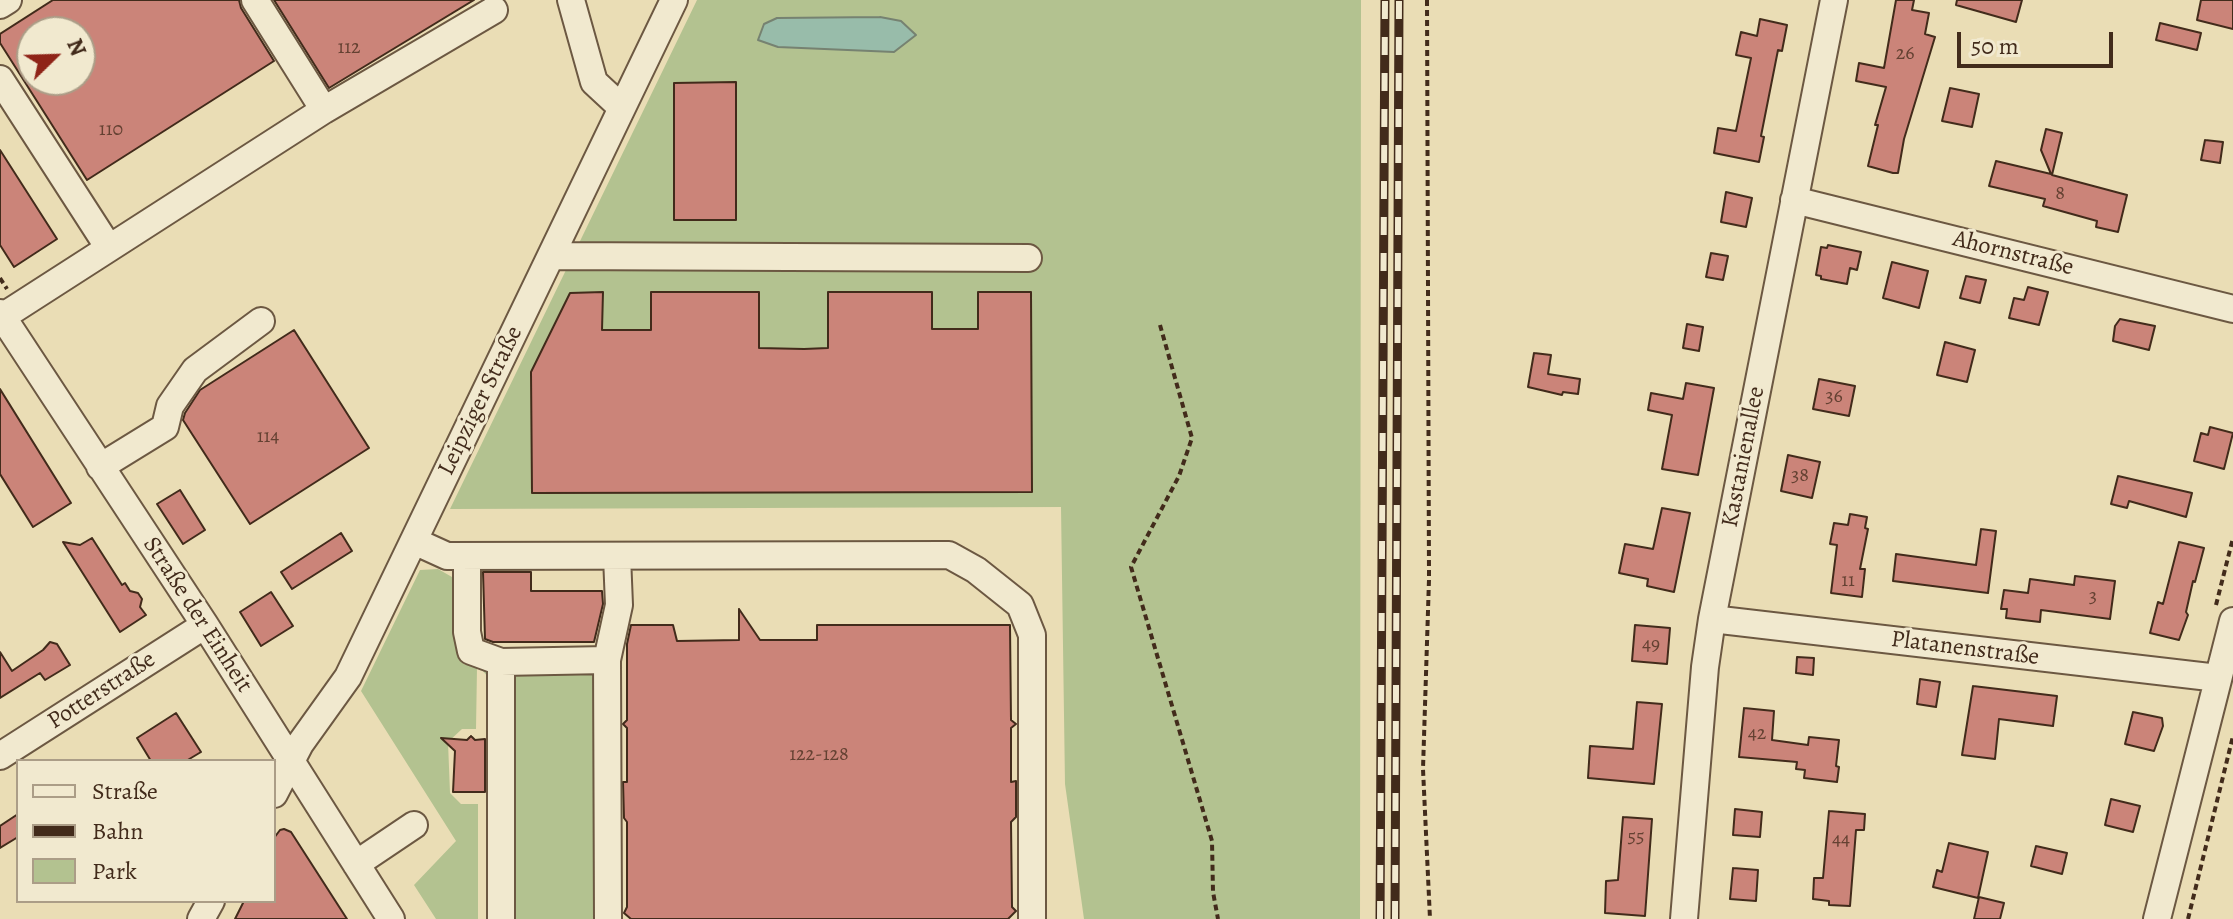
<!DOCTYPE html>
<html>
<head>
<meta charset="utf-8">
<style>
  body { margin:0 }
  #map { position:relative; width:2233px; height:919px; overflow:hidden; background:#eaddb5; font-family:Alegreya,serif }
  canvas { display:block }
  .legend { position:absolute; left:16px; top:759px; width:260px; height:144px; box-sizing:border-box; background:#f1e9cf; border:2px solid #ab9d87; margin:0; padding:10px 14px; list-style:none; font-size:24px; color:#422b1b }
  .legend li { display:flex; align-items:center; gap:16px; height:40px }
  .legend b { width:40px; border:2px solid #ab9d87 }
  .north { position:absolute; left:16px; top:16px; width:80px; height:80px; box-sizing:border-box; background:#f1e9cf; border:2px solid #ab9d87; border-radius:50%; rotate:67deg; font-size:22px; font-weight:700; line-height:32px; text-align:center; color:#422b1b }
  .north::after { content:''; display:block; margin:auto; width:28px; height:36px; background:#8f2418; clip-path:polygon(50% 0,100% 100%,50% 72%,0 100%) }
  .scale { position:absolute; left:1957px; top:32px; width:156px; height:36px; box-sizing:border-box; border:4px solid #422b1b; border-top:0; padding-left:10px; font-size:24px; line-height:28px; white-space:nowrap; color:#422b1b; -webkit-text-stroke:6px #f1e9cf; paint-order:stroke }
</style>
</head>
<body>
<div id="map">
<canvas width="2233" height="919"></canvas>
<ul class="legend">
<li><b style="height:10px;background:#f1e9cf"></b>Straße</li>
<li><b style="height:10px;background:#422b1b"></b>Bahn</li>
<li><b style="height:22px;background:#b3c290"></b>Park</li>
</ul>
<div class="north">N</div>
<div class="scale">50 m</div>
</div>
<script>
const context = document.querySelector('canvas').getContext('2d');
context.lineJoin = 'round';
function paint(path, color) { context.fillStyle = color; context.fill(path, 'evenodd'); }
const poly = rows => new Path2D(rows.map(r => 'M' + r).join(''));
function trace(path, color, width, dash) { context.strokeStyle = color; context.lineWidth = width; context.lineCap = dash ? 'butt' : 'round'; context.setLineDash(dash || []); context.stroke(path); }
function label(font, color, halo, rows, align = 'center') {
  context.font = font + ' Alegreya,serif'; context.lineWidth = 6; context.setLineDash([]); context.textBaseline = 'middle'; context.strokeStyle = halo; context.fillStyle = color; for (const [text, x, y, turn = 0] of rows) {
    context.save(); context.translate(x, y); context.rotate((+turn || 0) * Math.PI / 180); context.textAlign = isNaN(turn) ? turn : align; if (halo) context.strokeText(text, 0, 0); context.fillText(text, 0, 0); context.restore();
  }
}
const green = poly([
  [697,0,1361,0,1360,919,1084,919,1065,784,1061,507,450,509],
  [438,569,452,577,459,588,461,662,466,665,479,665,489,671,491,680,480,668,477,668,476,729,462,729,448,742,450,793,461,804,478,804,478,919,436,919,414,885,456,841,361,691,420,570],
  [589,671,599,686,598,919,511,919,514,674]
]);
const water = poly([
  [880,17,901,21,916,35,894,52,778,47,758,40,764,24,777,18,880,17]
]);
const building = poly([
  [53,0,239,0,241,8,274,61,87,180,0,43,0,34,53,0],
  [32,32,80,32,80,80,32,80,32,32],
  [274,0,474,0,329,88,274,0],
  [1896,0,1914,0,1912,10,1929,13,1925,34,1935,37,1904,139,1898,173,1893,173,1868,166,1878,125,1875,125,1886,87,1856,81,1859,63,1884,68,1896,0],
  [1957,0,2022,0,2016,22,1956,5,1957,0],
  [2201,0,2233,0,2233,29,2197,20,2201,0],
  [1760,19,1787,25,1782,51,1778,50,1761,136,1764,137,1759,162,1714,153,1718,128,1736,131,1751,58,1736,55,1741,32,1757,36,1760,19],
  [2160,23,2201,33,2197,50,2156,40,2160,23],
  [736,82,736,220,674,220,674,83,736,82],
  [1950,88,1979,94,1972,127,1942,121,1950,88],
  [2046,129,2062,133,2052,175,2127,195,2118,232,2096,227,2097,221,2043,206,2045,199,1989,186,1996,161,2051,174,2041,150,2046,129],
  [2205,140,2223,142,2220,163,2201,160,2205,140],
  [0,150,57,239,14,267,0,245,0,150],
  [1726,192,1752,198,1746,227,1721,222,1726,192],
  [1828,245,1861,252,1857,270,1850,268,1847,284,1821,279,1821,276,1816,275,1821,247,1827,248,1828,245],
  [1711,253,1728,256,1723,280,1706,277,1711,253],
  [1892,262,1928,271,1919,308,1883,298,1892,262],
  [1966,276,1986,280,1980,303,1960,298,1966,276],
  [2028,287,2048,292,2039,325,2009,318,2014,298,2024,300,2028,287],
  [603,292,602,330,651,330,651,292,759,292,759,348,804,349,828,348,828,292,932,292,932,329,978,329,978,292,1031,292,1032,492,532,493,531,372,570,293,603,292],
  [2120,319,2155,326,2149,350,2113,341,2115,326,2120,319],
  [1687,324,1703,327,1699,351,1683,348,1687,324],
  [294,330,369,448,250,524,183,420,185,413,200,390,294,330],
  [1945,342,1975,350,1967,382,1937,375,1945,342],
  [1534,353,1551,355,1548,374,1580,379,1578,394,1563,392,1562,395,1528,387,1534,353],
  [1819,379,1855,386,1849,416,1813,409,1819,379],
  [1686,383,1714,388,1698,475,1662,469,1672,415,1648,410,1651,393,1683,399,1686,383],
  [0,389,71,503,33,527,0,474,0,389],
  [2210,427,2233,433,2224,469,2194,461,2201,433,2208,435,2210,427],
  [1788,455,1820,462,1812,498,1781,491,1788,455],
  [2118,476,2192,493,2186,517,2129,501,2127,508,2111,504,2118,476],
  [180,490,205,530,183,544,157,504,180,490],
  [1662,508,1690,513,1674,592,1647,586,1648,579,1619,573,1625,544,1653,549,1662,508],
  [1850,514,1867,517,1865,528,1868,529,1860,569,1865,569,1862,597,1831,593,1837,545,1830,544,1834,523,1848,525,1850,514],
  [1981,529,1996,531,1988,593,1893,581,1896,554,1976,565,1981,529],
  [341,533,352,551,292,589,281,572,341,533],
  [92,538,122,585,125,583,130,591,138,593,142,599,140,607,146,615,120,632,63,542,80,545,92,538],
  [2179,542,2204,548,2195,582,2193,581,2186,612,2188,615,2179,640,2150,633,2158,602,2163,604,2179,542],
  [483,572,531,572,531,591,602,591,603,604,594,642,493,642,485,639,483,572],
  [2075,576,2115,581,2110,619,2041,610,2040,622,2006,618,2007,609,2001,609,2004,590,2028,593,2030,579,2074,585,2075,576],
  [271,592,293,626,261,646,240,612,271,592],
  [739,609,760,640,817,640,817,625,1010,625,1011,720,1016,724,1011,728,1011,782,1016,781,1016,817,1011,822,1012,907,1016,911,1008,919,631,919,624,913,627,907,627,822,624,818,623,782,627,782,627,728,623,724,627,720,627,644,631,625,673,625,677,641,739,640,739,609],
  [1635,625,1670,628,1667,664,1632,661,1635,625],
  [50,642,57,644,70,665,45,680,40,673,0,698,0,652,12,671,43,650,50,642],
  [1797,657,1814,658,1813,675,1796,673,1797,657],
  [1920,679,1940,682,1936,707,1917,704,1920,679],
  [1973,686,2057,696,2053,726,1999,719,1995,759,1962,755,1973,686],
  [1637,702,1662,704,1654,784,1588,778,1590,746,1633,749,1637,702],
  [1744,708,1774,711,1772,740,1808,745,1809,737,1839,740,1836,766,1839,767,1837,782,1804,778,1805,770,1796,769,1797,762,1739,757,1744,708],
  [2133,712,2162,718,2163,726,2154,751,2125,744,2133,712],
  [176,713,201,752,186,761,151,761,137,738,176,713],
  [471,736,475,740,485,739,485,792,453,792,455,751,441,738,467,740,471,736],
  [2111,799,2140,806,2133,832,2105,825,2111,799],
  [1735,809,1762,812,1760,837,1733,835,1735,809],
  [1829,811,1865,814,1864,830,1856,830,1850,906,1829,905,1829,901,1813,899,1814,878,1823,878,1829,811],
  [18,814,18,837,0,848,0,826,18,814],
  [1623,817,1652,819,1645,916,1605,913,1606,881,1618,880,1623,817],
  [284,829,291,832,347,919,235,919,244,901,274,901,274,838,280,830,284,829],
  [1949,843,1988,852,1978,898,1933,887,1937,870,1942,872,1949,843],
  [2036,846,2067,853,2062,874,2031,866,2036,846],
  [1733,868,1758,870,1756,901,1730,899,1733,868],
  [1979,897,2004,903,2000,919,1974,919,1979,897]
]);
const path = poly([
  [1427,0,1429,579,1423,769,1430,919],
  [0,278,7,289],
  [1160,325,1192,438,1179,476,1131,567,1212,841,1213,892,1218,919],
  [2216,605,2233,538],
  [2188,919,2233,736]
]);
const minor = poly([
  [571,0,594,82,622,108],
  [0,5,8,0],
  [0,79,109,248],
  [324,110,494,10],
  [1794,200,2233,309],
  [551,256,1028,258],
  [0,313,205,625,391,919],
  [2,317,324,110,255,0],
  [100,467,165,427,170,406,195,370,261,321],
  [414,541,447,556,949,555,976,570,1020,605,1032,635,1032,919],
  [467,556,467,632,471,651,501,662,501,919],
  [1712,619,2218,678],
  [501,662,607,660],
  [0,756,205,625],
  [274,794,300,744,348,677,674,0],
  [356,864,414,825],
  [201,919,211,901],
  [608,919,607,660,619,605,617,556],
  [1684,919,1705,667,1712,619,1834,0],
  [2157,919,2233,621]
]);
const rail = poly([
  [1380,919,1385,0],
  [1395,919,1399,0]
]);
const numberNames = [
  ["112",349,48],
  ["26",1905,54],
  ["110",111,130],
  ["8",2060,194],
  ["36",1834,397],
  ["114",268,437],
  ["38",1800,476],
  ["11",1848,581],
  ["3",2093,597],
  ["49",1651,645],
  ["42",1757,734],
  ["122-128",819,755],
  ["55",1636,837],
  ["44",1841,840]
];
const streetNames = [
  ["Ahornstraße",2013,254,14],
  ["Leipziger Straße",481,401,-64],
  ["Kastanienallee",1744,457,-79],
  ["Straße der Einheit",197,615,57],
  ["Platanenstraße",1965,649,7],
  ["Potterstraße",102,691,-33]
];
paint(green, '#b3c290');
paint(water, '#98bcaa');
trace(water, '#768271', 2);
paint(building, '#cb8479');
trace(building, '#422b1b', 2);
trace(minor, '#6c5842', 30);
trace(path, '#422b1b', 4, [6, 4]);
trace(minor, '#f1e9cf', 26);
trace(rail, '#422b1b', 9);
trace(rail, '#f1e9cf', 6, [18]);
label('20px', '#644132', null, numberNames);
label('24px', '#422b1b', '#f1e9cf', streetNames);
</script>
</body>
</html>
